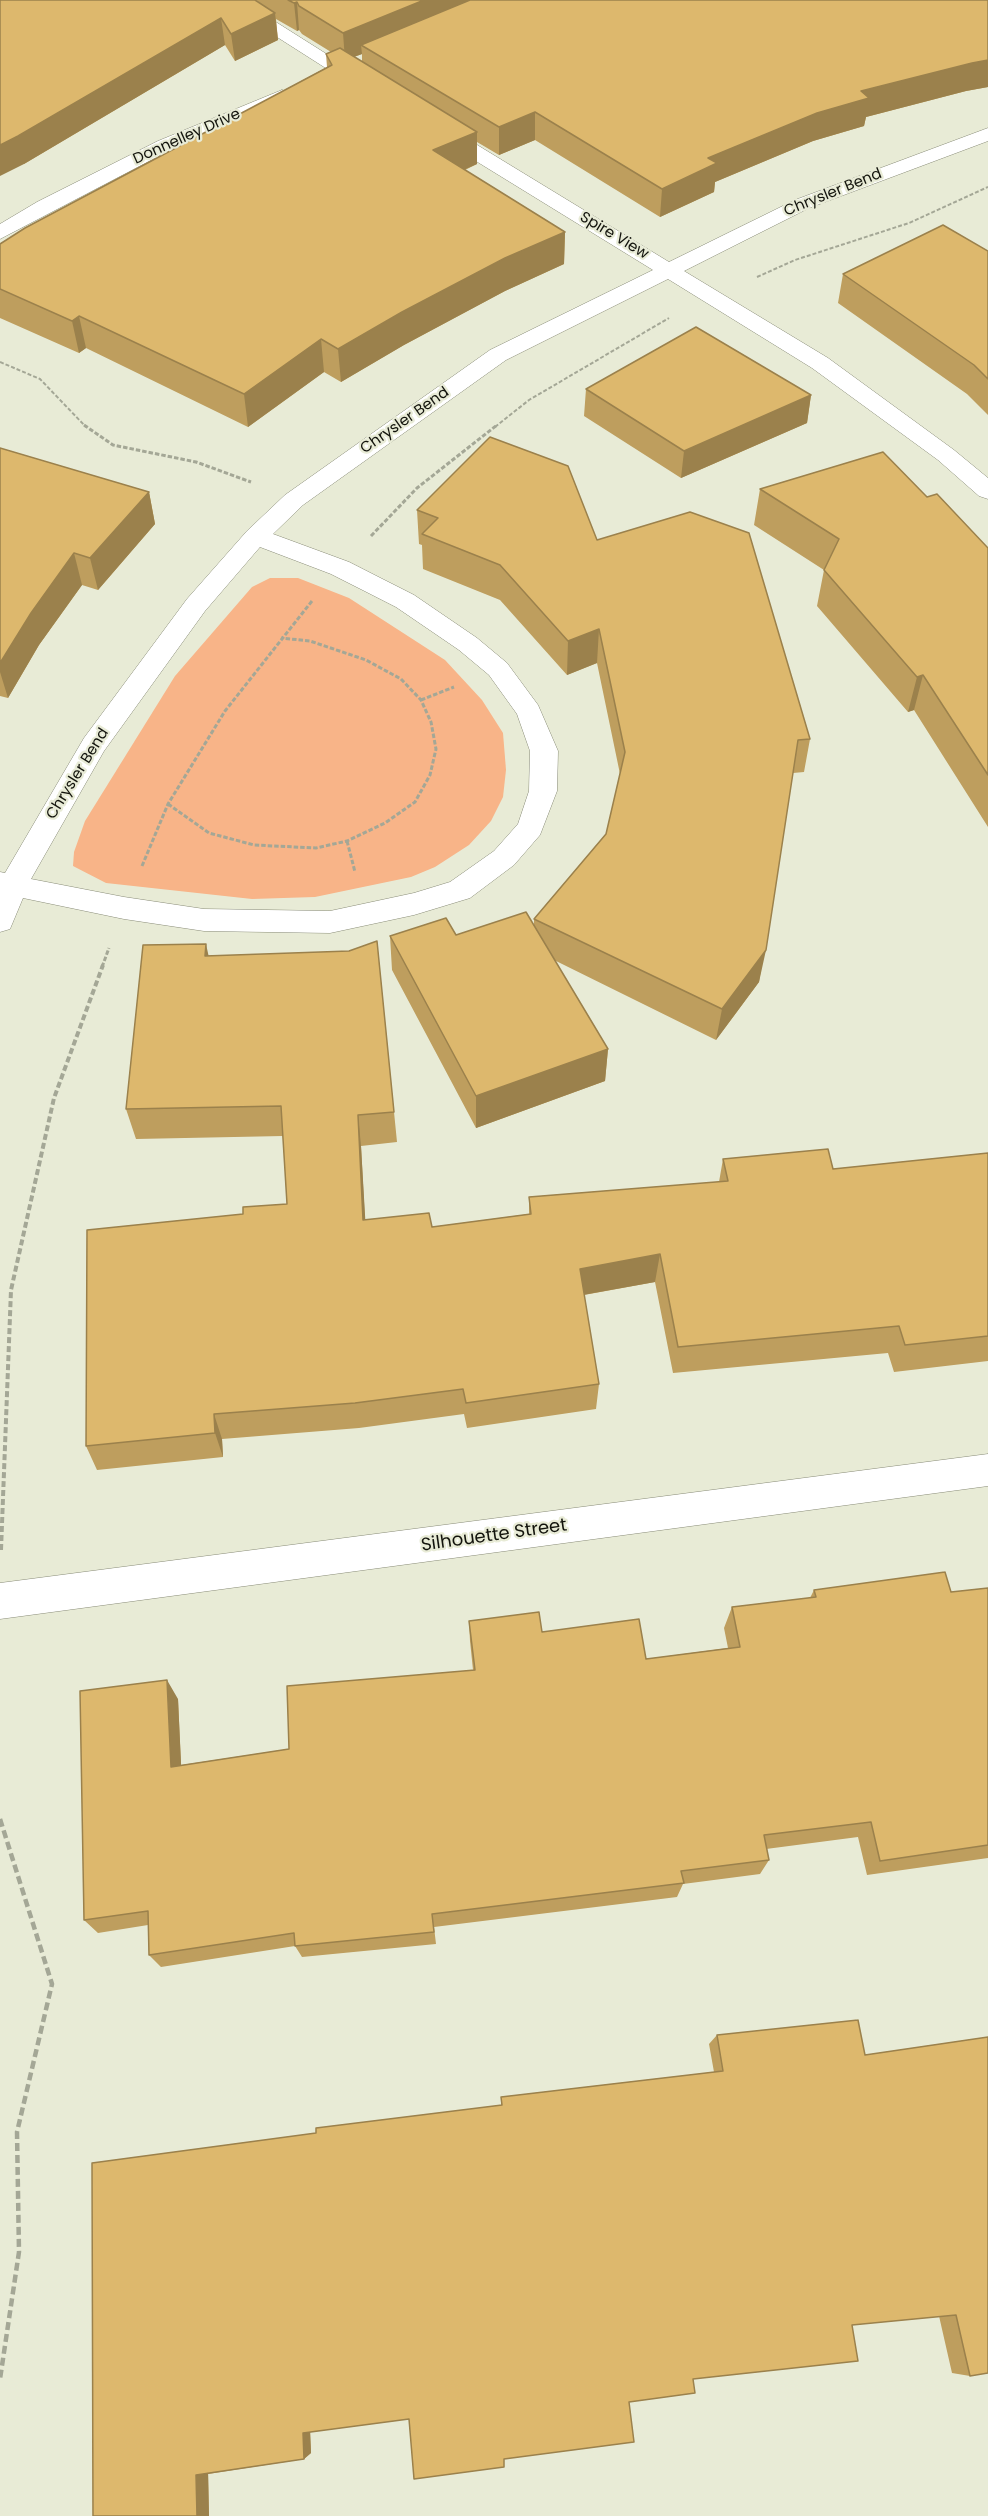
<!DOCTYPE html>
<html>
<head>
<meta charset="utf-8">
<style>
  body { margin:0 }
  canvas { display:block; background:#e8ebd6 }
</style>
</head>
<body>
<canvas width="988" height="2516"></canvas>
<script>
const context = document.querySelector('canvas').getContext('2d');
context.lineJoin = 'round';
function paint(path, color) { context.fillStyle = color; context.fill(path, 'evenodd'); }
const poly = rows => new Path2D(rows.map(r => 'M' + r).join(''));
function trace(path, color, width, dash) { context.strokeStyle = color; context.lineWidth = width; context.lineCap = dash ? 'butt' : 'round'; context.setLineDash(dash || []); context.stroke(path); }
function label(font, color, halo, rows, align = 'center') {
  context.font = font + ' Poppins,sans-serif'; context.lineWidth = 4.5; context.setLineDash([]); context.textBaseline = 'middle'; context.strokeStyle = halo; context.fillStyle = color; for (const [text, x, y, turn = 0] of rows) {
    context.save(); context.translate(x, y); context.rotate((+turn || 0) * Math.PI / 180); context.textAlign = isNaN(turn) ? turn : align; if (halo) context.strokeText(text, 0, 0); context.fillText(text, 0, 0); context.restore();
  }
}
const green = poly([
  [270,578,298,578,349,598,445,660,482,700,503,733,506,770,503,797,491,821,469,845,435,867,411,877,315,897,252,899,106,883,73,866,74,852,85,821,175,676,252,587]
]);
const pathFar3 = poly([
  [757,277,795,260,909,223,988,187],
  [0,362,40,379,86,427],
  [495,427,529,400,669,318]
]);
const pathFar2 = poly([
  [84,425,113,445,196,462,251,482],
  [371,536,417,488,497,425],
  [421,700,454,687],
  [168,804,209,833,254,845,316,848,347,841,385,823,415,802,430,775,436,749,431,722,421,700,401,679,366,660,310,641,281,638],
  [347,841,355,872],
  [142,866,168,804,225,711,312,601],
  [102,967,109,948]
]);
const pathFar1 = poly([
  [1,1550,11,1290,54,1098,103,965]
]);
const path = poly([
  [0,1819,52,1984,17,2132,19,2252,0,2379]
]);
const minor = poly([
  [219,0,241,0,374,84,371,88,357,88,219,0],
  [282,90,292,96,289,100,172,149,0,239,0,224,37,202,158,141,282,90],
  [439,124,446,126,669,262,795,200,988,128,988,141,809,208,684,271,828,358,954,450,988,478,988,499,979,496,938,460,812,368,668,279,506,360,303,505,273,534,349,562,414,595,477,638,507,663,538,705,558,751,557,791,540,835,514,865,470,898,414,915,330,933,204,931,124,919,23,898,10,929,0,932,0,872,5,873,84,738,187,599,247,531,285,495,490,350,653,270,432,134,429,130,432,126,439,124],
  [260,547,331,574,396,607,459,650,489,675,517,714,530,751,529,791,518,824,494,851,450,882,414,893,330,911,204,909,124,897,31,879,104,751,205,611,260,547],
  [988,1454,988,1486,0,1619,0,1583,988,1454]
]);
const wall = poly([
  [0,0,988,0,988,87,966,91,866,117,864,126,813,141,715,182,714,192,660,217,535,140,499,155,477,142,477,164,465,170,565,232,564,264,505,291,404,345,341,382,324,372,248,427,86,348,79,353,0,318,0,244,327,67,326,54,331,52,302,34,299,30,297,31,276,19,278,40,235,61,225,45,24,164],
  [362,54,362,62,354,57],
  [988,251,988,415,967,394,838,303,843,274],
  [586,389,811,395,807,423,681,478,584,416],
  [0,448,149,492,155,524,98,590,82,585,39,645,8,698,0,696],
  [760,489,927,497,988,548,988,827,914,710,908,712,817,606,824,570,754,525],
  [417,510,597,540,810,739,804,772,793,773,759,982,716,1040,554,960,608,1049,605,1081,476,1128,392,970,390,936,456,935,534,926,534,919,606,834,620,774,597,663,567,675,500,600,423,569,422,545,419,544],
  [209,956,394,1112,397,1142,361,1146,365,1220,432,1227,529,1214,529,1197,719,1182,723,1159,833,1169,988,1153,988,1361,894,1372,888,1353,673,1373,655,1282,584,1295,599,1384,596,1409,467,1428,464,1414,359,1428,222,1439,223,1457,97,1470,86,1446,243,1214,287,1204,283,1136,136,1139,126,1109],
  [988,1588,988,1858,867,1875,858,1837,766,1849,769,1860,760,1874,683,1884,677,1897,434,1927,436,1944,302,1957,295,1946,161,1967,149,1955,148,1925,98,1933,84,1920,178,1699,181,1765,289,1749,473,1670,470,1641,469,1621,542,1632,646,1659,728,1648,724,1628,732,1607,810,1598,814,1590,951,1592],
  [717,2035,865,2055,988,2037,970,2376,952,2373,939,2316,852,2325,693,2379,310,2432,311,2453,304,2459,208,2474,209,2516,93,2516,316,2133,501,2105,501,2097,714,2072,709,2044]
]);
const shadedWall = poly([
  [424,0,492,0,361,45,362,54,345,60,343,33],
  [297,2,299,30,297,31,294,3],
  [275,13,278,40,235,61,231,34],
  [221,18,225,45,24,164,0,176,0,145],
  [988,60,988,87,966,91,866,117,864,126,813,141,715,182,714,192,660,217,662,189,708,158,861,91,972,63],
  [535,112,535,140,499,155,499,127],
  [477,132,477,164,434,183,433,150],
  [565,232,564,264,505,291,404,345,341,382,338,349,402,312,505,258],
  [79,316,86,348,79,353,72,321],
  [321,339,324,372,248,427,244,394],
  [811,395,807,423,681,478,684,451],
  [149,492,155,524,98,590,90,558],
  [74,553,82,585,39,645,8,698,0,672,0,663,31,613],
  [599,629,597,663,567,675,568,641],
  [923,675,914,710,908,712,917,677],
  [206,944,213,976,205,956],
  [766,950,759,982,716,1040,722,1009],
  [608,1049,605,1081,476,1128,476,1096],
  [358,1115,361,1146,367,1249,363,1220],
  [660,1254,655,1282,577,1296,580,1269],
  [214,1414,222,1439,223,1457,215,1433],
  [167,1680,178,1699,182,1784,171,1767],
  [310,2428,311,2453,304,2459,303,2433],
  [208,2468,209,2516,197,2516,196,2475]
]);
const building = poly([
  [0,0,255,0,275,13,231,34,221,18,18,136,0,145,0,0],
  [288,0,424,0,343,33,299,6,297,2,294,3,288,0],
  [470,0,988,0,988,60,972,63,861,91,869,98,817,113,708,158,717,163,662,189,535,112,499,127,361,45,470,0],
  [340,48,477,132,433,150,565,232,505,258,402,312,338,349,321,339,244,394,79,316,72,321,0,289,0,244,25,228,332,65,326,54,340,48],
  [943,225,988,251,988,379,974,365,843,274,943,225],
  [696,327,811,395,684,451,586,389,696,327],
  [490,437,568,466,597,540,690,512,749,533,810,739,798,740,766,950,722,1009,534,919,606,834,625,752,599,629,568,641,500,565,422,534,438,518,417,510,490,437],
  [0,448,149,492,90,558,74,553,31,613,0,663,0,448],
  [883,452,927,497,937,494,988,548,988,775,923,675,917,677,824,570,839,539,760,489,883,452],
  [526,912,608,1049,476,1096,390,936,446,918,456,935,526,912],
  [377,941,394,1112,358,1115,363,1220,429,1213,432,1227,531,1214,529,1197,728,1181,723,1159,828,1149,833,1169,988,1153,988,1336,905,1345,899,1326,678,1347,660,1254,580,1269,599,1384,466,1403,463,1389,355,1403,214,1414,215,1433,86,1446,87,1230,243,1214,243,1207,287,1204,281,1106,126,1109,143,945,206,944,205,956,349,951,377,941],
  [945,1572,951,1592,988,1588,988,1845,880,1861,871,1822,764,1835,769,1860,681,1871,684,1883,432,1914,434,1932,295,1946,294,1933,149,1955,148,1911,84,1920,80,1691,167,1680,171,1767,289,1749,287,1686,475,1670,469,1621,539,1612,542,1632,639,1619,646,1659,740,1647,732,1607,816,1597,814,1590,945,1572],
  [858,2020,865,2055,988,2037,988,2373,970,2376,956,2315,852,2325,858,2361,693,2379,695,2393,629,2402,634,2442,504,2459,504,2467,414,2479,409,2419,303,2433,304,2459,196,2475,197,2516,93,2516,92,2163,316,2133,316,2128,502,2105,501,2097,723,2071,717,2035,858,2020]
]);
const farStreetnames = [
  ["Donnelley Drive",187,137,-24],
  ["Chrysler Bend",833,193,-22],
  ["Spire View",614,236,31],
  ["Chrysler Bend",405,421,-35],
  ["Chrysler Bend",78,774,-58]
];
const streetNames = [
  ["Silhouette Street",494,1536,-8]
];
paint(green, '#f8b488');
trace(minor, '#898c78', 1);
trace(pathFar3, '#a4a796', 2, [4, 2]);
trace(pathFar2, '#a4a796', 3, [4.5, 2]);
trace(pathFar1, '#a4a796', 4, [6, 3]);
trace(path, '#a4a796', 4.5, [8, 4]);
paint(minor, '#fff');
paint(wall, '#be9e5e');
paint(shadedWall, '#9b814c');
paint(building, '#ddb86d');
trace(building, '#9b814c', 1.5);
label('15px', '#12130c', '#e8ebd6', farStreetnames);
label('18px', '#12130c', '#e8ebd6', streetNames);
</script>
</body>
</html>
